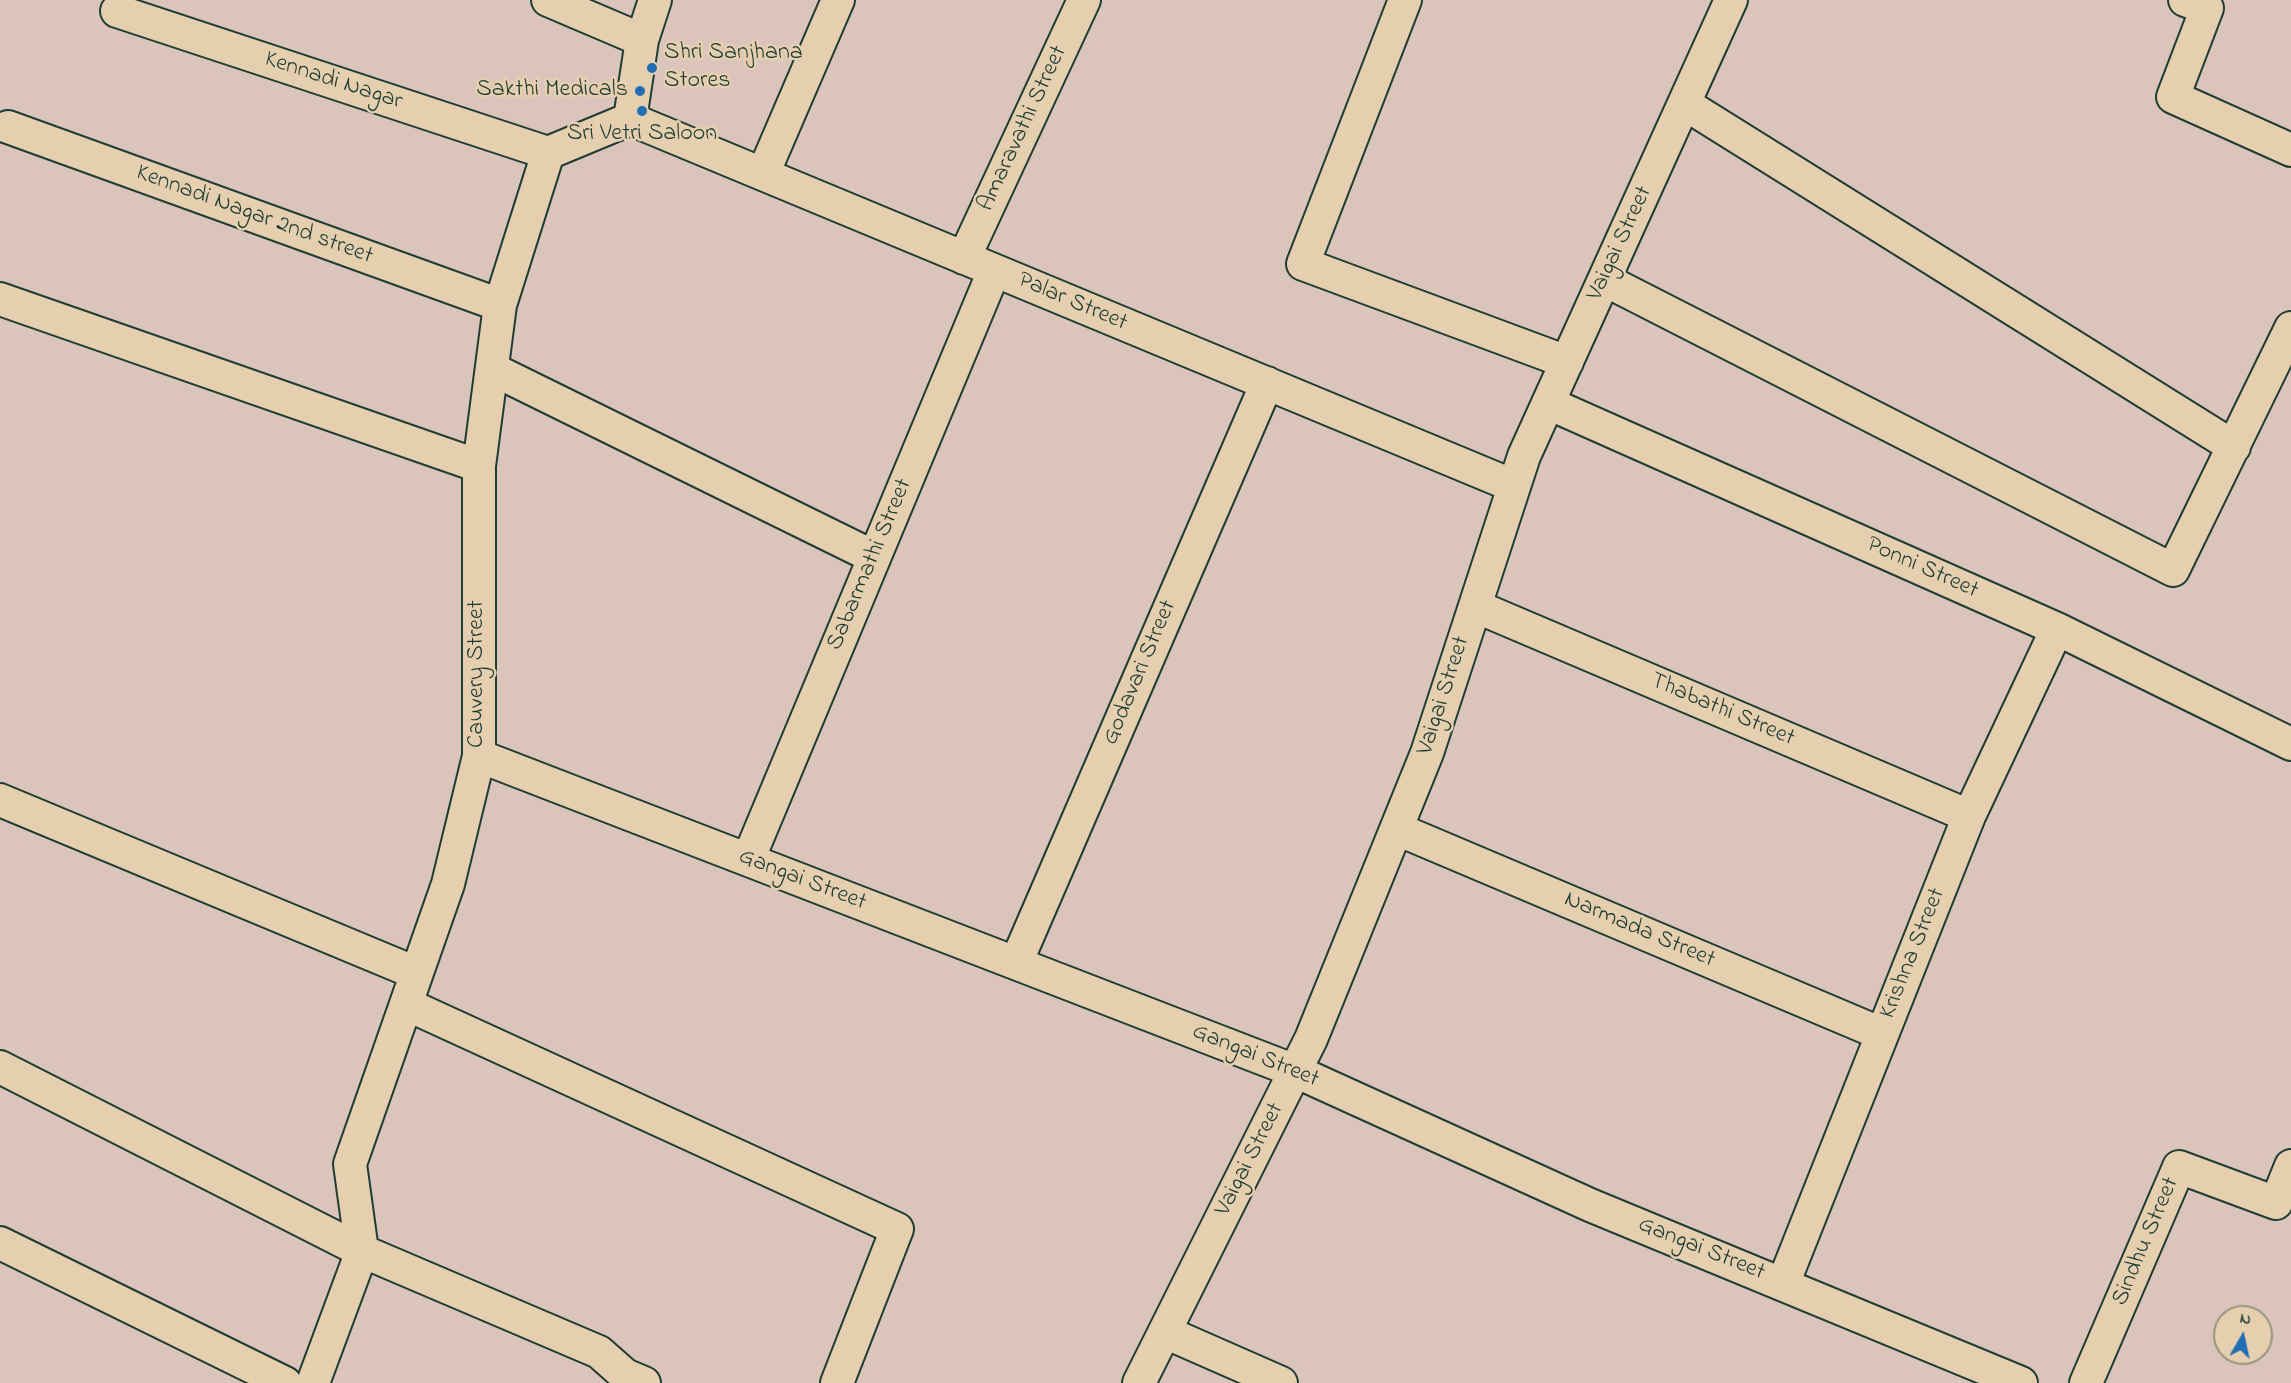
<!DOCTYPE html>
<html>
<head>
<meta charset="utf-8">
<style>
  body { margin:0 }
  #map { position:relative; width:2291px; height:1383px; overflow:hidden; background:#dac4bc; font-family:"Indie Flower",sans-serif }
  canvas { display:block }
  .north { position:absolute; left:2213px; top:1305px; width:60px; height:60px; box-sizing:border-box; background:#e6cfaf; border:2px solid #96957e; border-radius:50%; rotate:9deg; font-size:16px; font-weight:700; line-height:24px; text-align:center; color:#1f3d34 }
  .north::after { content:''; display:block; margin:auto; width:21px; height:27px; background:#1f6fb2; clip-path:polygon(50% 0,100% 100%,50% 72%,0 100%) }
</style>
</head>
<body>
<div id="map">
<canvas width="2291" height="1383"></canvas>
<div class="north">N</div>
</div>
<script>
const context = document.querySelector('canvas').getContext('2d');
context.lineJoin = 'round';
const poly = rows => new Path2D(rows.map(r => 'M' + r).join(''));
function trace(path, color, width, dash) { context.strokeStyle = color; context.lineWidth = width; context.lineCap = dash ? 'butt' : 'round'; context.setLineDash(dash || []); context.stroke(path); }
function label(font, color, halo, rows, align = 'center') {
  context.font = font + ' "Indie Flower",sans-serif'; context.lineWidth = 5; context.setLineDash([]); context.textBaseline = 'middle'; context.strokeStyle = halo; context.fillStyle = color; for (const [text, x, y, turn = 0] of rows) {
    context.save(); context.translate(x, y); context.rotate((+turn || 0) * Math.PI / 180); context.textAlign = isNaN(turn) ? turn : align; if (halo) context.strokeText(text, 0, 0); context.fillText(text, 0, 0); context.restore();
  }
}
const street = poly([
  [548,0,642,40],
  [1405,0,1303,264,1567,362],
  [2185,0,2207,8,2173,97,2291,150],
  [117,11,548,153],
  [1685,104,2234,447],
  [630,119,1514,486],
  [8,127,500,305],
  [763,174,838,0],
  [964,258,1084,0],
  [1605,280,2173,570,2291,328],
  [0,299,479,466],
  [492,369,874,557],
  [1548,403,2057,629,2291,744],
  [1475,606,1969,816],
  [479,756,1295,1071,1590,1205,2021,1383],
  [0,800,416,973],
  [1397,829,1882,1034],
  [748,860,994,271],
  [1016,963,1267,383],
  [406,1004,897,1229,837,1383],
  [0,1067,362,1251,599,1352,625,1375,644,1383],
  [0,1243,285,1383],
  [1783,1284,1969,816,2057,629],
  [1165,1332,1281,1383],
  [313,1383,362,1251,350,1164,448,884,479,756,479,466,500,305,548,153,630,119,642,40,655,0],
  [1139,1383,1311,1039,1427,753,1524,456,1731,0],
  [2086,1383,2179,1167,2276,1203,2291,1166]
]);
const markers = [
  [652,68,6,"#1f6fb2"],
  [640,91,6,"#1f6fb2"],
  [642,111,6,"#1f6fb2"]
];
const poiNames = [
  ["Shri Sanjhana",664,54],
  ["Stores",664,82],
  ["Sakthi Medicals",628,91,"right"],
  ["Sri Vetri Saloon",642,135,"center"]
];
const streetNames = [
  ["Kennadi Nagar",333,82,18],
  ["Amaravathi Street",1024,129,-65],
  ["Kennadi Nagar 2nd street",254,216,20],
  ["Vaigai Street",1621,244,-65],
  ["Palar Street",1072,303,23],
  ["Sabarmathi Street",871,565,-67],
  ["Ponni Street",1922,569,24],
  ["Godavari Street",1141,673,-67],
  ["Cauvery Street",478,674,-90],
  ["Vaigai Street",1445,696,-72],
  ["Thabathi Street",1722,711,23],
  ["Gangai Street",802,881,21],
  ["Narmada Street",1639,931,23],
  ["Krishna Street",1914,954,-68],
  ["Gangai Street",1255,1057,22],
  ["Vaigai Street",1251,1160,-63],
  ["Sindhu Street",2147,1242,-67],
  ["Gangai Street",1701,1250,22]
];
trace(street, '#1f3d34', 36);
trace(street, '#e6cfaf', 32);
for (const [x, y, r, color] of markers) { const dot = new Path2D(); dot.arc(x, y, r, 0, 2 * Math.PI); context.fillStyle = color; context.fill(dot); trace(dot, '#e6cfaf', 2); }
label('24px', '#1f3d34', '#e6cfaf', poiNames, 'left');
label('24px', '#1f3d34', '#e6cfaf', streetNames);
</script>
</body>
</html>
